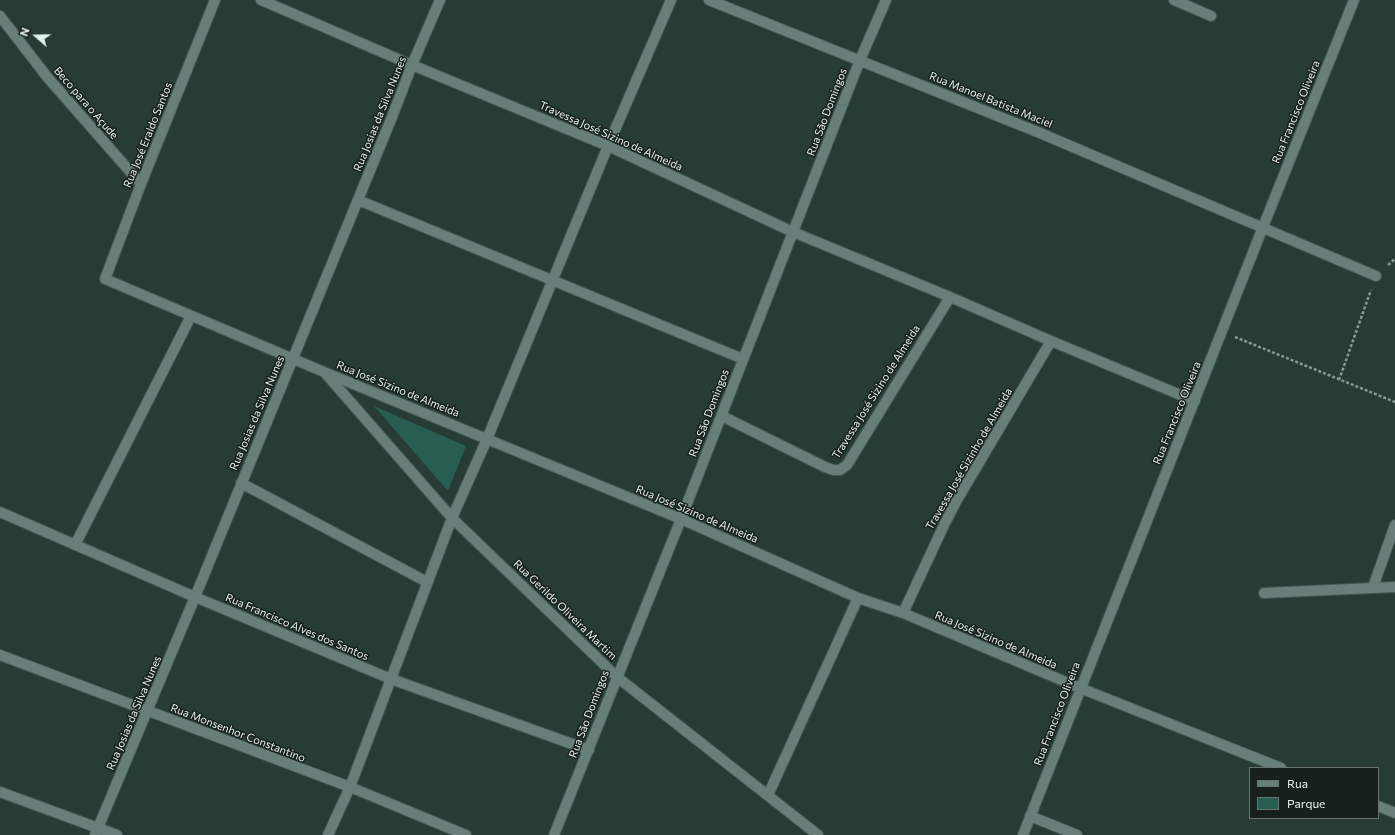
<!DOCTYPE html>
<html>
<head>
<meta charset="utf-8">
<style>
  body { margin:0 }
  #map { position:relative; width:1395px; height:835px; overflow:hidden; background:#263c35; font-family:Commissioner,sans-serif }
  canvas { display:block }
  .legend { position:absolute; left:1249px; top:767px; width:130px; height:52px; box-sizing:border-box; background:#17201d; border:1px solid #697470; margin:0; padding:5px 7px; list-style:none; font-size:12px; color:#e4f1ec }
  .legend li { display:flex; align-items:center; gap:8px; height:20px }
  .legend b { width:20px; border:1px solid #697470 }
  .north { position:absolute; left:16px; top:16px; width:40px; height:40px; -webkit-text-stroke:3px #17201d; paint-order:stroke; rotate:290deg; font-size:11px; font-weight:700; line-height:16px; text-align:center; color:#e4f1ec }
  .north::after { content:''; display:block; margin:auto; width:14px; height:18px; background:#e4f1ec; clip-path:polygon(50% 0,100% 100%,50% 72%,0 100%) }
</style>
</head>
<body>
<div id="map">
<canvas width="1395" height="835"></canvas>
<ul class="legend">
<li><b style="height:5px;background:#677f78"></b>Rua</li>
<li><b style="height:11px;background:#285e51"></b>Parque</li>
</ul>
<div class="north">N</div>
</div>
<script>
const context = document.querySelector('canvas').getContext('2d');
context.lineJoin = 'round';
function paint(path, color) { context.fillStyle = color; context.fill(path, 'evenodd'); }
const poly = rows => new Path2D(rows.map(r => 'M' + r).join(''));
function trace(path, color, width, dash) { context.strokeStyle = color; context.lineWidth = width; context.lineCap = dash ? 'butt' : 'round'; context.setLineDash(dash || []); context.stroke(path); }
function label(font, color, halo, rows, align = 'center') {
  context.font = font + ' Commissioner,sans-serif'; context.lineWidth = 3; context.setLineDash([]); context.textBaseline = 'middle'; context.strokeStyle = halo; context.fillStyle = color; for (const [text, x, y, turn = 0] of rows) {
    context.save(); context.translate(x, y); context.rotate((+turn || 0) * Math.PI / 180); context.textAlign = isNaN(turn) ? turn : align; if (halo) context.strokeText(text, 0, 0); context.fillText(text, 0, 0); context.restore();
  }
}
const green = poly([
  [374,406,466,446,448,491]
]);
const path = poly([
  [1388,265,1395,259],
  [1235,337,1395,402],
  [1339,380,1371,290]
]);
const minor = poly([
  [215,0,141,184,105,279,324,372,681,519,858,598,903,613,1080,688,1281,768],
  [261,0,412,65,608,146,793,232,950,297,1051,341,1195,401],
  [709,0,1040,133,1376,276],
  [1174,0,1211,16],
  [0,16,48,78,141,184],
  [358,200,743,359],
  [326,374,452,518,617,677,818,835],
  [722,416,825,467,833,470,840,470,847,465,950,297],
  [241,483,427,582],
  [0,512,195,597,391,679,589,750],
  [75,545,191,316],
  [1373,587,1395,525],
  [1264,593,1395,587],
  [903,613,945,523,957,500,1051,341],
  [0,655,350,787,466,835],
  [0,792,117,835],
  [768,795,858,598],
  [1378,806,1395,813],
  [1030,816,1077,835],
  [95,835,195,597,392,117,412,65,440,0],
  [328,835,350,787,452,518,487,439,608,146,671,0],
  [554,835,681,519,860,60,886,0],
  [1023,835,1263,227,1354,0]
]);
const streetNames = [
  ["Rua Manoel Batista Maciel",991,100,22],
  ["Beco para o Açude",86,103,49],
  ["Rua São Domingos",827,112,-69],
  ["Rua Francisco Oliveira",1296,112,-68],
  ["Rua Josias da Silva Nunes",380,114,-68],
  ["Rua José Eraldo Santos",148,135,-68],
  ["Travessa José Sizino de Almeida",611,136,24],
  ["Rua José Sizino de Almeida",398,389,22],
  ["Travessa José Sizino de Almeida",876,392,-58],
  ["Rua Josias da Silva Nunes",257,413,-67],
  ["Rua São Domingos",709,413,-69],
  ["Rua Francisco Oliveira",1177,413,-68],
  ["Travessa José Sizinho de Almeida",969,459,-60],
  ["Rua José Sizino de Almeida",697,514,23],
  ["Rua Gerildo Oliveira Martim",565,610,44],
  ["Rua Francisco Alves dos Santos",297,627,23],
  ["Rua José Sizino de Almeida",996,640,23],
  ["Rua Josias da Silva Nunes",134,713,-67],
  ["Rua São Domingos",589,714,-69],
  ["Rua Francisco Oliveira",1057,714,-69],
  ["Rua Monsenhor Constantino",238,733,21]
];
paint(green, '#285e51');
trace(minor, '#455853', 12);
trace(path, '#899a94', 2.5, [3, 2]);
trace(minor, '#677f78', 10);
label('11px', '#e4f1ec', '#17201d', streetNames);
</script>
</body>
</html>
